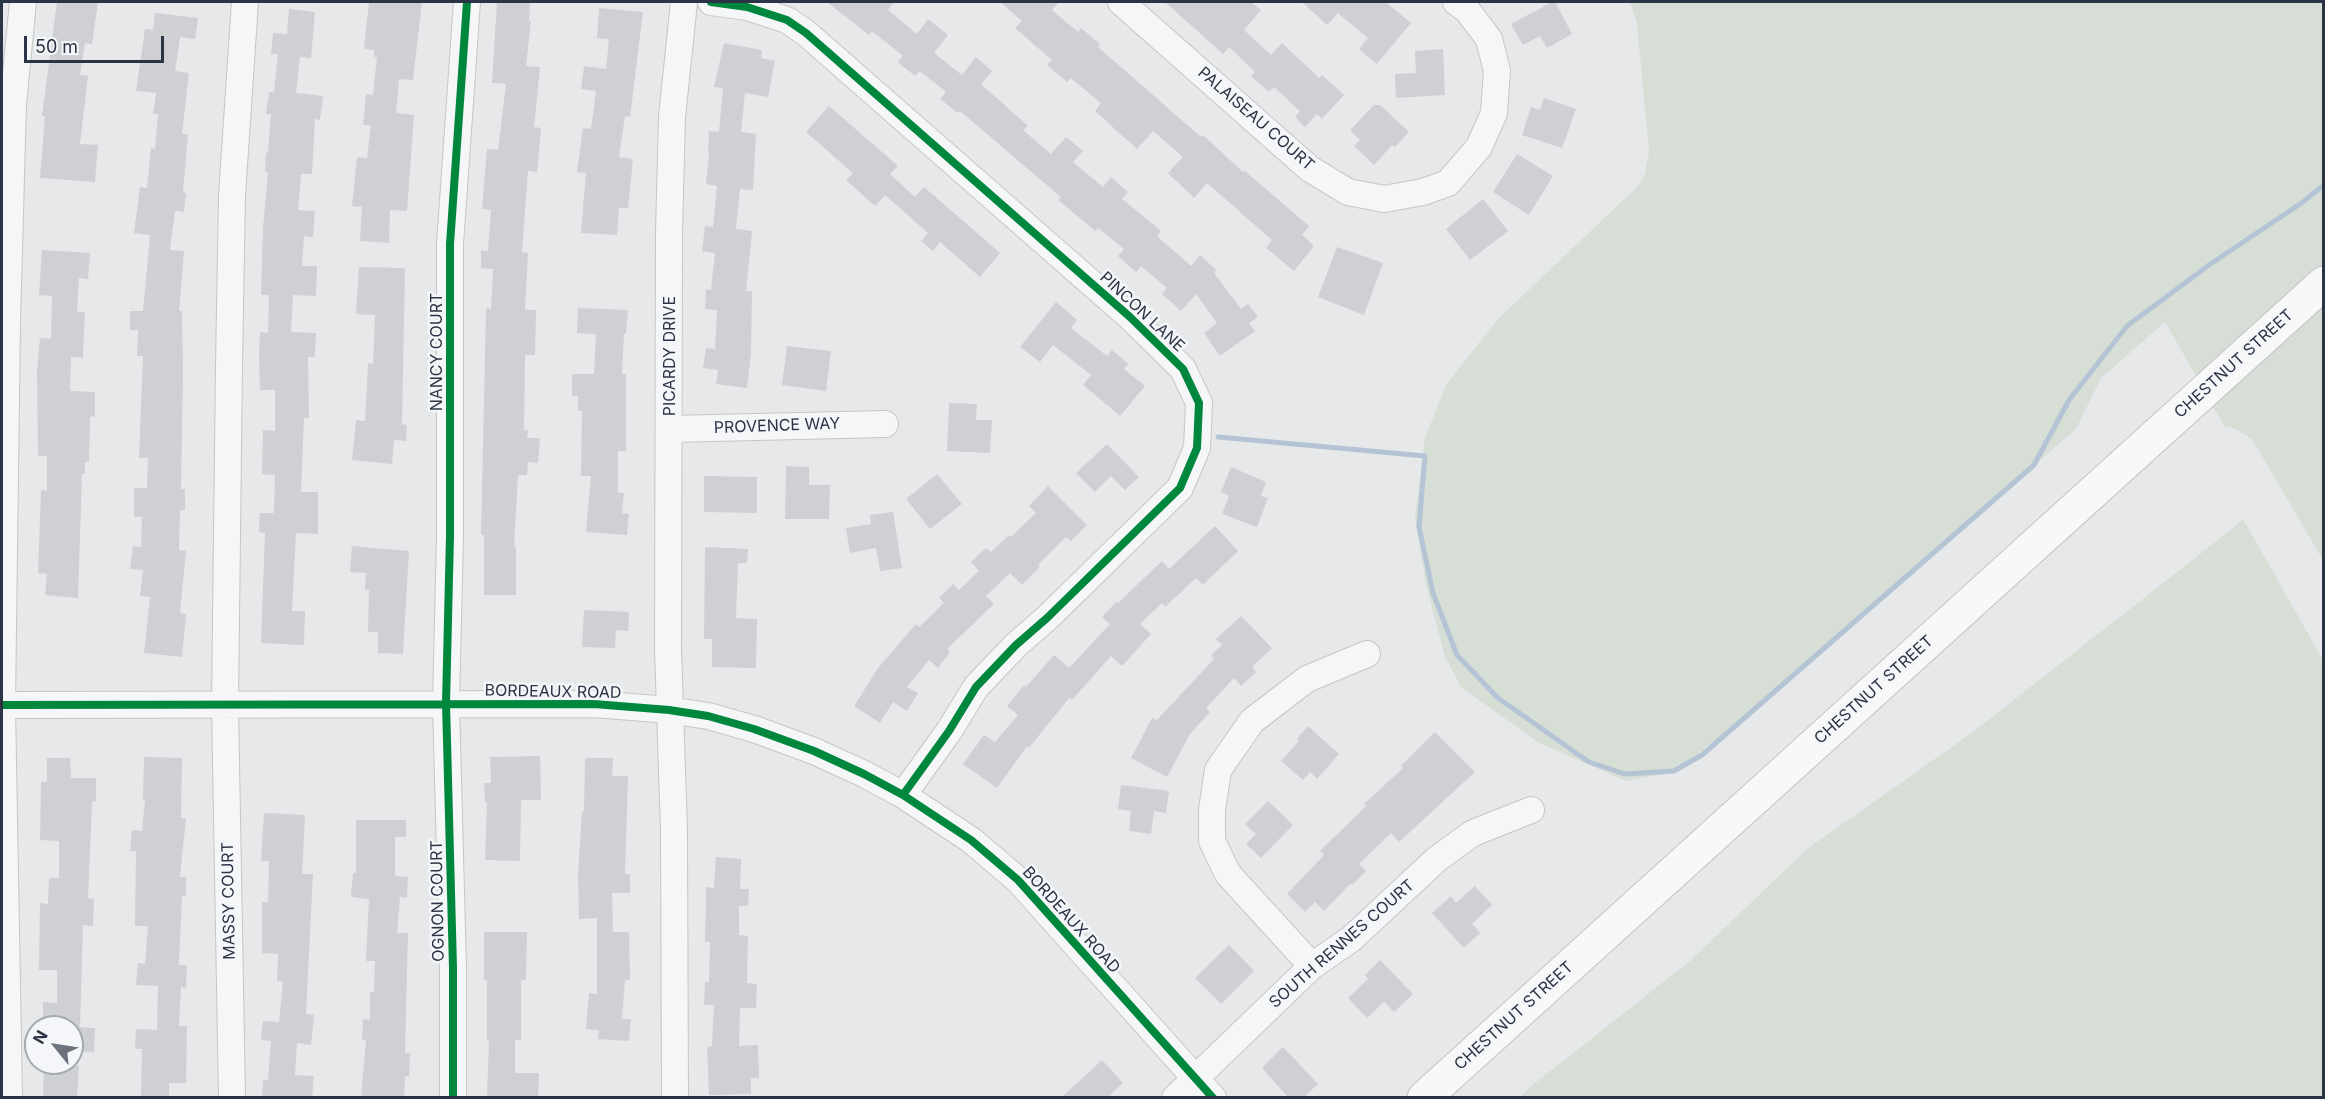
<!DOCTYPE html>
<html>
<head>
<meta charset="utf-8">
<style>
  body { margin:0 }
  #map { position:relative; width:2325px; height:1099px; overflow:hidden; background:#e6e8ea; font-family:Inter,sans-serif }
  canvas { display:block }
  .frame { position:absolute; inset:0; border:3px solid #2b3445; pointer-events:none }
  .north { position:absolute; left:24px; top:1015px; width:60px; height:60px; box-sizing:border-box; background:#f4f6f9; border:2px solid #a4a8b1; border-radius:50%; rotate:300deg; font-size:16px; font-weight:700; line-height:24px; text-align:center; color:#2b3445 }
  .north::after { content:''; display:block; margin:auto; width:21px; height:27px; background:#6c737f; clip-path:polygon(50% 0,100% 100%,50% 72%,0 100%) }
  .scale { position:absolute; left:24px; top:36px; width:140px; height:27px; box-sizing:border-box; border:3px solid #2b3445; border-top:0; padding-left:8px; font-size:18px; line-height:21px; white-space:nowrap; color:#2b3445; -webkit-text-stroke:4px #f4f6f9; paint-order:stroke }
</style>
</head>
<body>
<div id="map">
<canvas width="2325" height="1099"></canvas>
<div class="frame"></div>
<div class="north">N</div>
<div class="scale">50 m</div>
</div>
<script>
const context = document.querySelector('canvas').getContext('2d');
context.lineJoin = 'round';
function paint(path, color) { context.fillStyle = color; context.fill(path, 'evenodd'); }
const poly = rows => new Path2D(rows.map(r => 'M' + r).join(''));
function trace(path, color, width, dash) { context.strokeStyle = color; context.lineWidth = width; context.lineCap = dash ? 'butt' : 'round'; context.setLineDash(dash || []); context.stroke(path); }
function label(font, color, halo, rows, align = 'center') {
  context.font = font + ' Inter,sans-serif'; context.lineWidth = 5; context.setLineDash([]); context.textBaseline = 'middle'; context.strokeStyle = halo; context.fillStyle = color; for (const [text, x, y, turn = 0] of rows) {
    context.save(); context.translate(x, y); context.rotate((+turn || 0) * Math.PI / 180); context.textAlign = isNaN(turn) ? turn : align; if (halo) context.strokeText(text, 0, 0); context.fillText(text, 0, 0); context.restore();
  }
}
const green = poly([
  [1630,2,2323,2,2323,268,2199,381,2165,322,2101,378,2076,429,1737,723,1684,765,1658,775,1626,781,1539,743,1461,687,1445,657,1426,585,1415,518,1425,438,1446,385,1496,321,1638,186,1645,174,1649,152,1637,24],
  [2323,297,2323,560,2252,439,2230,426,2225,427,2209,400],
  [2243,519,2323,660,2323,1097,1520,1097,1530,1087,1690,961,1807,849,1973,732,2223,536]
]);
const stream = poly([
  [1218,437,1425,456,1419,527,1433,593,1457,655,1498,698,1589,762,1625,774,1674,771,1702,755,2034,465,2069,400,2127,326,2209,265,2300,204,2324,185]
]);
const building = poly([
  [57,2,98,2,92,44,85,43,80,75,88,76,80,144,98,145,95,182,40,178,45,116,42,116],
  [369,2,422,2,413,80,399,79,396,113,414,115,407,211,390,210,389,243,360,241,362,207,352,206,357,157,367,158,371,125,363,125,366,94,373,95,377,57,374,57,374,50,364,49],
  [497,2,530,2,529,21,531,21,526,66,540,67,534,127,541,128,537,172,528,171,522,252,528,253,525,310,536,310,535,355,525,355,524,430,528,430,527,438,540,438,538,463,528,462,527,475,518,475,514,547,516,547,516,595,484,595,484,535,481,535,486,308,491,309,493,269,481,268,481,250,488,251,491,210,482,209,487,149,498,150,506,84,492,83],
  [827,2,894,2,888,10,917,34,928,19,948,35,934,53,962,75,976,57,992,71,981,84,1028,126,1023,130,1051,154,1066,137,1083,151,1073,162,1103,187,1111,177,1128,192,1122,199,1161,231,1157,236,1191,266,1200,255,1216,270,1214,273,1241,309,1248,304,1258,317,1249,323,1255,331,1220,356,1204,333,1217,323,1196,294,1181,311,1162,294,1167,288,1141,266,1136,272,1118,256,1124,249,1098,228,1095,231,1058,200,1061,197,960,111,958,113,940,99,946,92,920,71,915,76,898,62,903,56,872,31,869,35],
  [1000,2,1059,2,1052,10,1078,32,1081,28,1100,44,1098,47,1201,137,1203,135,1243,172,1245,171,1309,226,1302,235,1314,246,1294,271,1266,248,1272,240,1207,183,1194,198,1168,173,1183,157,1153,131,1137,149,1095,111,1101,103,1071,78,1067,82,1047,65,1052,60,1015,28,1022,21],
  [1165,2,1251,2,1261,10,1244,30,1271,55,1282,43,1319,78,1322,75,1344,95,1322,119,1317,114,1305,127,1295,117,1300,111,1274,87,1269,92,1251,76,1255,72,1229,47,1223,54],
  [1302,2,1386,2,1411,23,1377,64,1359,49,1368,38,1338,13,1327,25],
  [1552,2,1555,2,1572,34,1547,48,1540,36,1523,45,1511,24],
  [599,8,643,12,630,117,625,116,619,157,633,159,628,208,619,208,617,235,581,233,586,173,577,172,583,128,591,129,596,91,581,89,584,66,606,69,609,39,597,38],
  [289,9,315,12,311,58,300,57,296,93,323,96,320,120,315,119,312,174,301,174,298,210,315,211,313,237,304,236,302,266,317,266,316,296,293,295,291,332,316,333,315,357,308,357,309,418,304,418,301,492,318,492,318,534,296,533,292,611,305,611,304,645,261,643,265,533,259,532,260,513,274,513,275,475,262,474,263,430,275,431,275,390,260,390,259,355,260,332,268,333,269,295,261,295,263,228,268,172,265,172,266,153,268,153,271,114,266,114,269,92,274,92,278,54,271,54,273,33,287,34],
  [155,13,198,18,195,39,180,37,175,71,189,73,182,134,188,134,183,193,186,193,184,212,175,211,170,250,184,251,179,311,182,311,183,372,181,489,185,489,185,510,180,510,179,550,186,551,180,613,186,614,182,657,144,653,150,597,140,596,143,570,130,569,133,546,141,547,142,517,134,517,134,488,147,488,148,458,139,458,143,356,137,356,138,330,130,330,130,311,143,311,150,235,134,233,140,187,147,188,151,148,155,149,158,114,153,114,156,93,136,91,145,29,153,30],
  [724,43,762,50,761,58,775,61,768,97,745,93,741,132,756,134,753,190,740,189,736,229,752,231,746,291,752,291,751,353,747,388,716,384,718,370,703,368,706,348,715,349,717,310,705,309,706,289,711,290,715,253,702,251,705,226,713,227,717,186,706,184,709,152,708,152,709,131,719,132,723,88,714,87],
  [1443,49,1445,95,1396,98,1395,74,1416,73,1415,51],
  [1544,98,1576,109,1562,148,1522,135,1531,107,1540,110],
  [1374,105,1380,105,1409,132,1395,147,1392,145,1374,165,1354,146,1360,140,1350,130],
  [829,106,898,166,890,174,915,197,924,187,1000,253,980,277,940,242,933,251,921,241,928,233,885,195,875,206,846,180,853,173,806,132],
  [1517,154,1553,176,1529,215,1493,192],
  [1483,199,1508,231,1470,260,1446,229],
  [1337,247,1383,263,1364,315,1318,297],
  [42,250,90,253,88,279,79,278,77,312,85,312,83,358,71,357,70,391,95,392,95,417,90,416,89,462,85,462,85,474,82,474,78,598,45,595,47,574,38,573,41,490,47,491,47,456,38,456,37,371,40,338,51,339,52,296,39,295],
  [359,267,405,268,402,424,407,425,406,441,394,440,392,464,352,460,356,420,365,421,368,363,373,364,375,315,356,314],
  [1056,302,1077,320,1071,328,1107,356,1112,350,1128,364,1124,369,1145,386,1120,416,1083,385,1091,375,1053,345,1040,362,1020,347],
  [578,308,628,310,626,334,624,334,622,374,626,374,626,451,618,451,618,493,624,493,622,513,629,514,627,535,586,532,591,476,581,476,582,411,578,411,578,396,572,396,572,374,594,374,596,334,577,333],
  [787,346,831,351,826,391,782,385],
  [949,403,977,404,976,420,992,420,990,453,947,451],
  [1107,444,1139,477,1125,490,1111,476,1095,492,1076,473],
  [786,466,809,467,809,485,830,485,829,519,785,519],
  [1231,467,1266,482,1261,496,1268,498,1257,527,1222,514,1229,496,1221,492],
  [937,474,962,504,930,529,906,499],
  [704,476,757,477,757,513,704,512],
  [1048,486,1087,525,1071,541,1066,537,1038,565,1040,567,1022,585,1010,573,986,596,994,604,947,649,950,652,938,668,929,660,907,687,918,693,907,711,893,702,880,723,854,706,878,668,916,624,919,627,944,603,939,598,953,584,959,590,979,571,971,562,986,548,991,552,1009,535,1011,537,1036,513,1029,506],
  [893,512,902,568,880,571,876,548,850,553,846,528,871,524,870,515],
  [1215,526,1238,551,1203,585,1196,578,1165,607,1162,603,1140,624,1151,634,1122,666,1111,656,1072,700,1069,698,1029,748,1027,746,997,788,963,764,984,735,995,742,1018,715,1007,706,1024,685,1026,687,1054,655,1069,668,1110,624,1102,617,1116,602,1118,603,1162,561,1169,569],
  [352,546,409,551,403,654,378,653,378,632,368,632,369,590,365,590,366,573,350,572],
  [705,547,748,549,747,563,738,563,736,618,757,619,756,668,712,667,712,639,704,639],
  [584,610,629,612,628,631,616,630,615,648,582,647],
  [1241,616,1272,648,1252,667,1256,672,1241,686,1234,678,1206,708,1210,712,1190,734,1167,777,1131,758,1152,718,1157,720,1214,659,1211,655,1222,645,1216,639],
  [1308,726,1339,754,1317,779,1310,772,1303,780,1281,761,1299,741,1297,739],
  [1435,732,1475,772,1399,842,1391,833,1359,864,1366,871,1352,885,1351,883,1324,911,1315,902,1305,912,1287,894,1324,855,1320,851,1366,806,1364,804,1403,768,1401,766],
  [540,756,541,800,521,800,520,861,485,860,487,802,485,802,484,783,491,783,490,757],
  [144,757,182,758,181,818,186,818,180,877,186,877,186,896,182,896,179,965,187,965,186,988,181,987,179,1026,187,1026,186,1083,169,1083,169,1098,141,1098,142,1049,135,1049,136,1029,157,1030,158,986,136,985,138,963,145,964,148,926,135,926,136,851,130,851,132,830,142,831,145,800,143,800],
  [47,758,70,758,71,778,96,778,96,801,92,802,88,898,94,899,93,926,83,925,80,1027,43,1027,43,1002,57,1003,57,970,39,970,40,903,48,904,49,878,59,878,59,841,40,840,41,782,47,782],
  [585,758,613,758,612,776,628,776,625,874,630,874,630,893,612,893,613,932,629,932,630,980,625,980,622,1019,631,1019,629,1041,598,1039,599,1030,586,1029,589,993,597,994,597,918,579,919,578,875,582,811,584,811],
  [1121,785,1169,791,1166,813,1154,811,1151,834,1129,831,1131,811,1118,809],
  [1268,801,1293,825,1261,858,1246,844,1256,834,1245,824],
  [264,813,305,815,302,874,313,874,306,1014,314,1015,311,1045,297,1043,295,1075,314,1076,312,1098,262,1098,263,1080,268,1080,271,1041,261,1040,263,1021,279,1022,283,981,277,981,278,954,262,953,262,902,268,902,269,861,261,861],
  [356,820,406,820,406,837,395,837,395,876,408,877,407,898,400,897,397,933,408,933,405,1053,410,1053,409,1077,405,1076,404,1098,361,1098,366,1040,362,1040,363,1019,370,1020,370,992,374,992,375,961,366,961,369,899,351,897,353,873,356,873],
  [716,857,741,859,740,889,749,889,748,906,739,906,739,935,748,936,747,983,757,984,756,1008,740,1008,739,1046,758,1045,759,1078,751,1078,751,1094,709,1095,707,1047,712,1046,714,1005,704,1005,705,982,709,982,710,942,705,942,706,897,706,887,714,888],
  [1475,886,1492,905,1472,924,1480,933,1464,948,1432,913,1451,896,1456,903],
  [484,932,527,932,526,980,521,980,521,1040,515,1040,515,1073,539,1073,538,1098,487,1096,489,1040,487,1040,487,980,484,980],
  [1229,945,1254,971,1221,1004,1195,978],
  [1380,960,1413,994,1394,1012,1384,1002,1367,1018,1348,998,1368,979,1365,975],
  [72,1027,95,1028,94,1052,72,1051],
  [1283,1047,1318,1084,1303,1098,1289,1098,1262,1068],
  [1102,1060,1123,1083,1107,1098,1061,1098],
  [44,1065,79,1066,77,1098,43,1098]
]);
const minor = poly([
  [711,2,747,7,787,20,806,33,1130,317,1183,369,1199,403,1197,448,1180,488,1047,618,1016,645,976,687,949,731,903,795],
  [1121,2,1310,169,1348,192,1384,199,1423,192,1448,183,1479,147,1494,113,1497,71,1489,39,1467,10,1456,2],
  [670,429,885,424],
  [2,705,594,704,669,710,708,716,754,729,814,751,864,774,903,795,971,840,1018,880,1213,1098],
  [1312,966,1228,874,1212,841,1212,810,1218,770,1252,721,1307,679,1367,654],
  [9,1098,2,705,7,322,13,104,23,2],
  [232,1098,225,705,229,365,232,195,245,2],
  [453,1098,453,968,446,703,450,536,450,244,467,2],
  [675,1098,674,831,668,649,669,233,672,117,684,2],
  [1175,1098,1312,966,1351,939,1437,859,1473,833,1531,810]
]);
const major = poly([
  [1424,1098,2324,283]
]);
const cycleway = poly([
  [711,2,747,7,787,20,806,33,1130,317,1183,369,1199,403,1197,448,1180,488,1047,618,1016,645,976,687,949,731,903,795],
  [2,705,594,704,669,710,708,716,754,729,814,751,864,774,903,795,971,840,1018,880,1213,1098],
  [453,1098,453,968,446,703,450,536,450,244,467,2]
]);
const streetNames = [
  ["PALAISEAU COURT",1256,119,41],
  ["PINCON LANE",1142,312,43],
  ["NANCY COURT",437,352,-90],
  ["PICARDY DRIVE",670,356,-90],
  ["CHESTNUT STREET",2234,364,-42],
  ["PROVENCE WAY",777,426,-2],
  ["CHESTNUT STREET",1874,690,-42],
  ["BORDEAUX ROAD",553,692,1],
  ["MASSY COURT",229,901,-91],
  ["OGNON COURT",438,901,-91],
  ["BORDEAUX ROAD",1071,920,48],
  ["SOUTH RENNES COURT",1342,944,-41],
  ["CHESTNUT STREET",1514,1016,-42]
];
paint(green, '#d6ded6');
trace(stream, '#b4c4d5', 5);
paint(building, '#ced0d3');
trace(minor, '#c4c6c8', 28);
trace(major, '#c2c5c8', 35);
trace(minor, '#f5f6f7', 26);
trace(major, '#f8f8f8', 33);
trace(cycleway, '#00873e', 8);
label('16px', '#2b3445', '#f4f6f9', streetNames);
</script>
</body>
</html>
